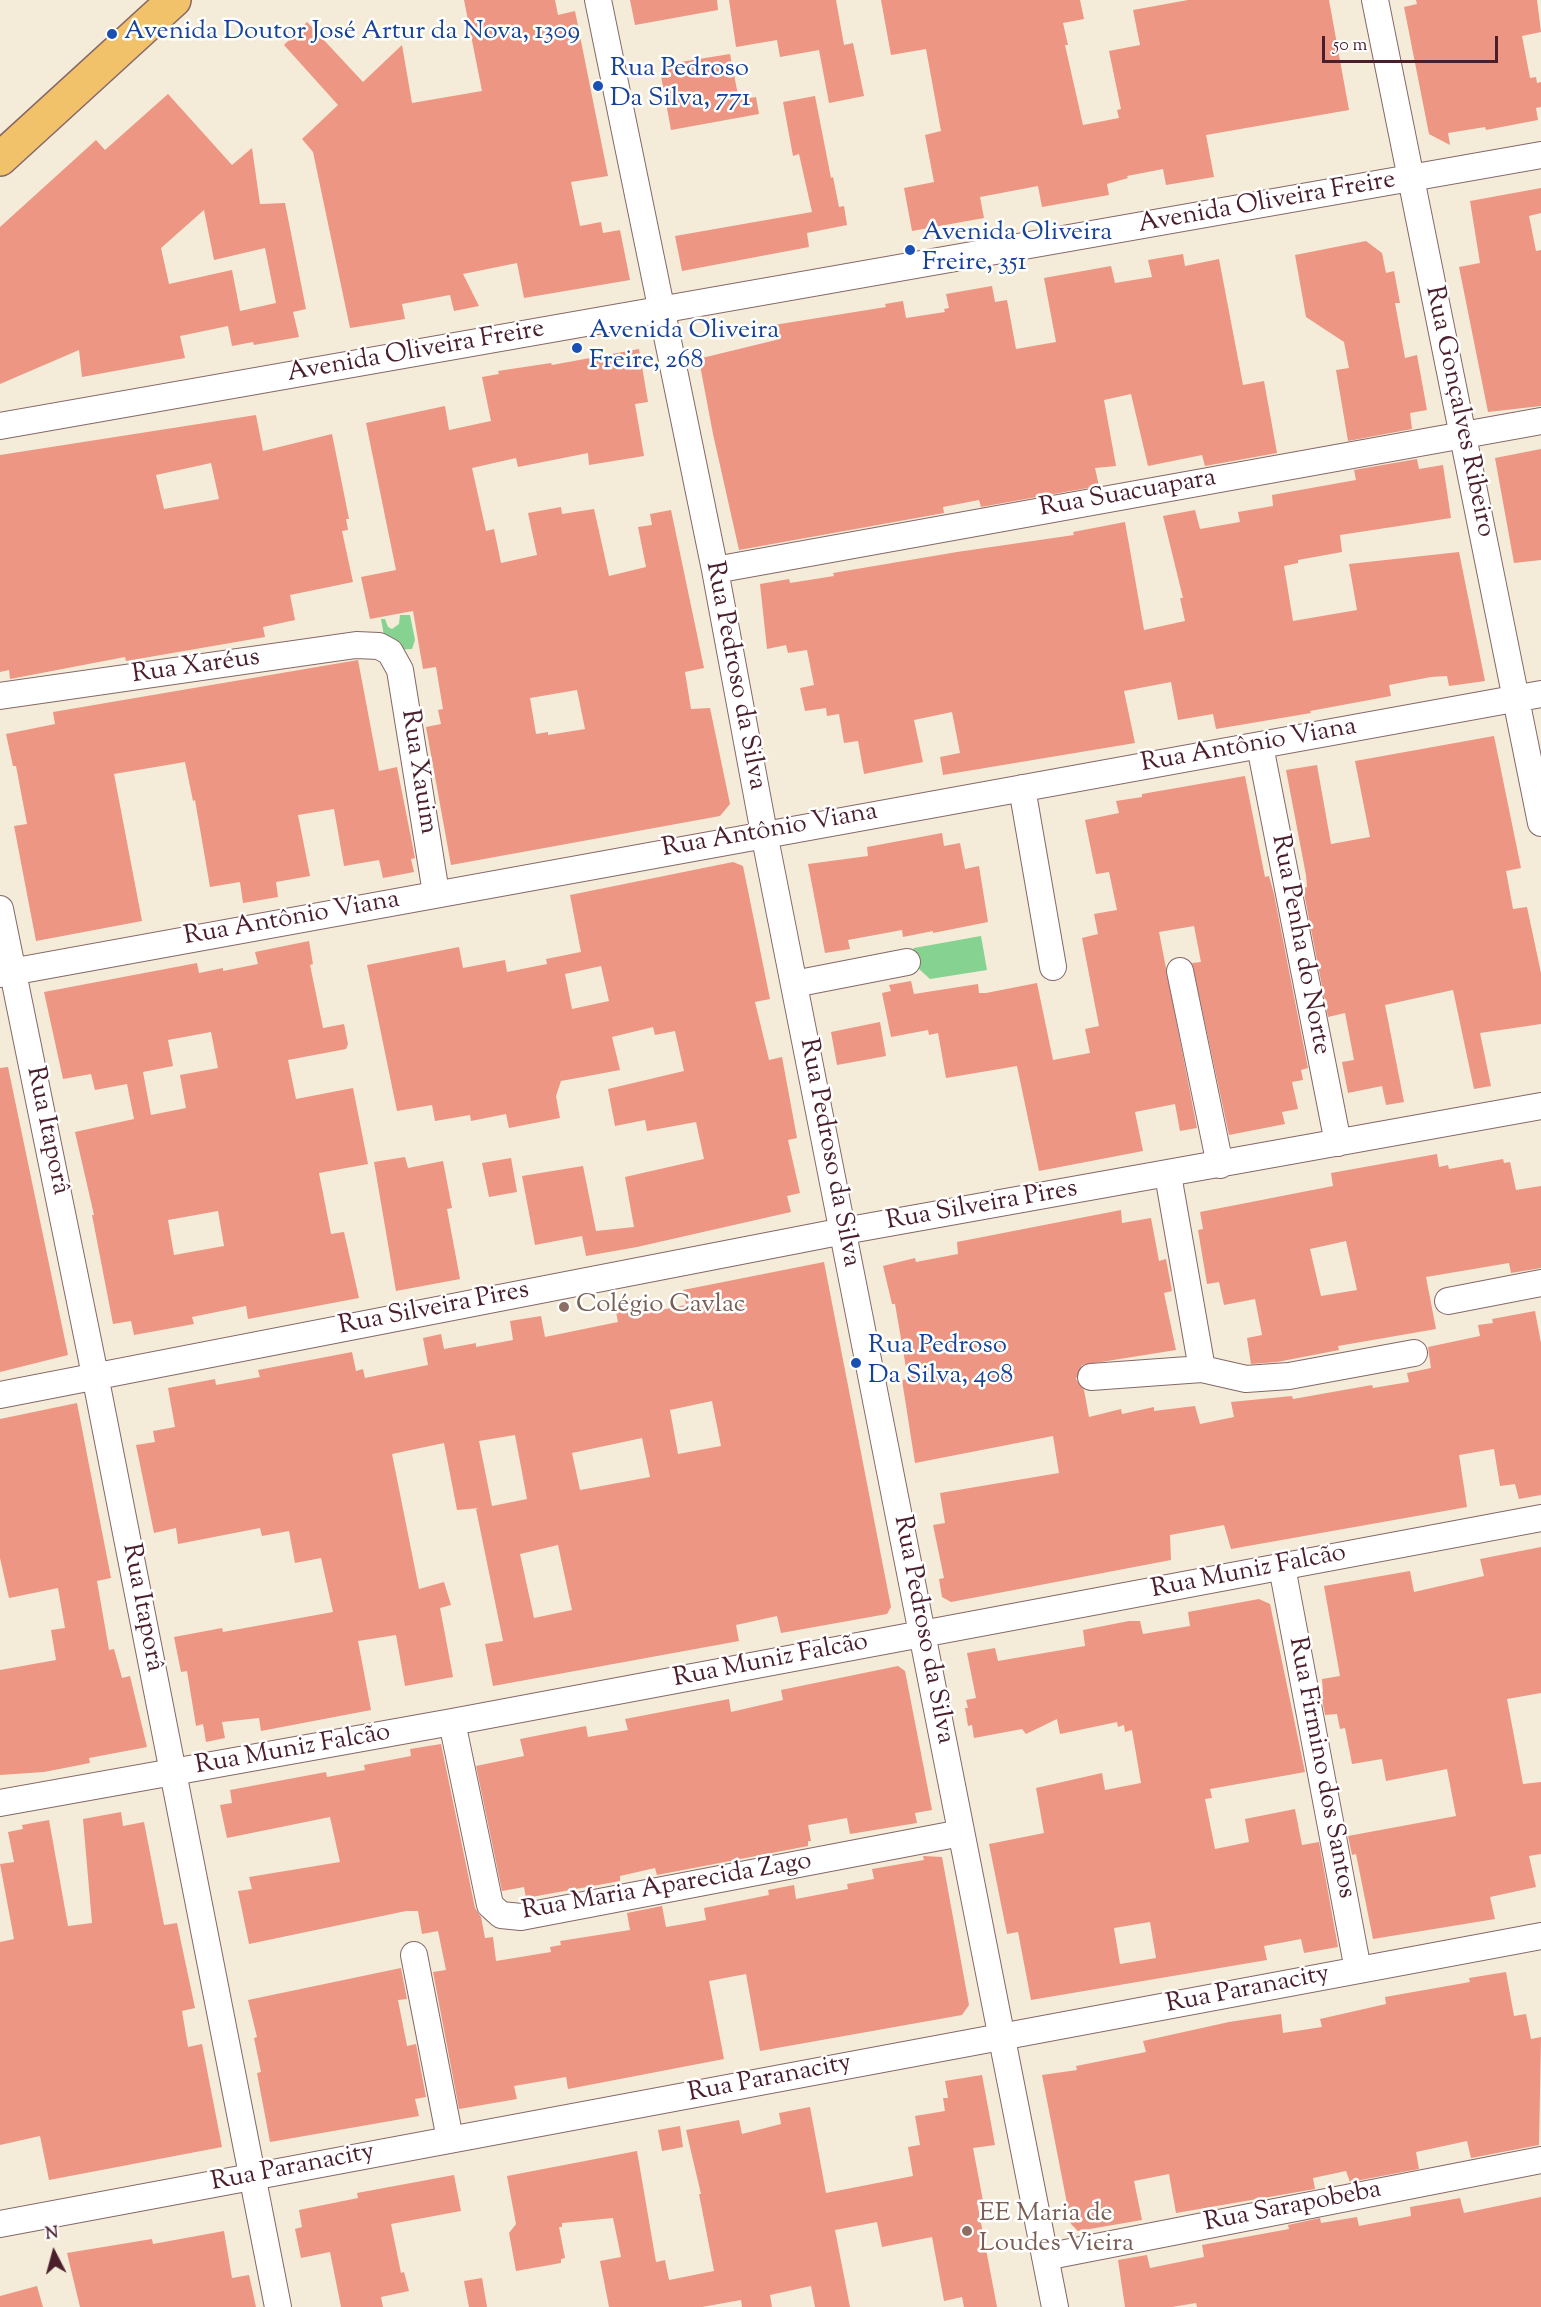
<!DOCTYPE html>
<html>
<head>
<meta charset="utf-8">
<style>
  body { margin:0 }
  #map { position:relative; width:1541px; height:2307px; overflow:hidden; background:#f4ecd8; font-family:"Sorts Mill Goudy",serif }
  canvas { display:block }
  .north { position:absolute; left:24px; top:2223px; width:60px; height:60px; -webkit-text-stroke:4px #fff; paint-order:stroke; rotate:354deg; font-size:16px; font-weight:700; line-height:24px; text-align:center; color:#4a1f2b }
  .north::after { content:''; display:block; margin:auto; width:21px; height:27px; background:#4a1f2b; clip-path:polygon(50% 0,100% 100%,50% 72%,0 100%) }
  .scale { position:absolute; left:1322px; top:36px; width:176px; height:27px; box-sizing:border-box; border:3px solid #4a1f2b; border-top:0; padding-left:8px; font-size:18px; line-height:21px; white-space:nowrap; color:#4a1f2b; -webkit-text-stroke:4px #fff; paint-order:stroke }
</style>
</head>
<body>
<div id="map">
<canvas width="1541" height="2307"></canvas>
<div class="north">N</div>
<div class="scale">50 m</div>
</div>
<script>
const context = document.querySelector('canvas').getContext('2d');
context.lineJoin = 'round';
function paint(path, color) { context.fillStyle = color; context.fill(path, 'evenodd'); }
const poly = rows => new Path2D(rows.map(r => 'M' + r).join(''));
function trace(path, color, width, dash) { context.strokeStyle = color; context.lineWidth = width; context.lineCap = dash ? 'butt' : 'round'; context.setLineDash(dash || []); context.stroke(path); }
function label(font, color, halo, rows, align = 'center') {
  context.font = font + ' "Sorts Mill Goudy",serif'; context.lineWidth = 5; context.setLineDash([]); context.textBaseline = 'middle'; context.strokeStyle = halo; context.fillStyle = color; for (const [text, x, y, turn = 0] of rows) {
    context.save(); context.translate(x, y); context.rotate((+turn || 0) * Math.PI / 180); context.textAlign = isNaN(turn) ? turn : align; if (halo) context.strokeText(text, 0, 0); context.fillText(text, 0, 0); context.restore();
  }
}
const green = poly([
  [400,615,410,615,415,640,412,649,391,650,385,641,381,619,385,619,388,627,392,629,399,624],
  [981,936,987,970,930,979,919,969,913,968,910,953,914,948]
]);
const building = poly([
  [464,0,555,0,558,15,575,11,608,176,571,182,580,226,601,222,603,233,620,230,630,280,524,298,517,263,463,274,479,306,454,311,450,295,402,304,405,319,350,328,313,152,302,139,338,105,284,45,307,22,363,82,402,45,412,103,482,91],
  [630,0,717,0,718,10,635,25],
  [729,0,836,0,844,45,853,43,864,96,829,103,819,50,780,57,777,40,736,47],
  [881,0,1080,0,1084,19,1063,23,1068,45,1065,45,1083,125,1119,118,1117,110,1121,109,1109,51,1140,45,1133,10,1188,0,1329,0,1349,110,1206,135,1214,177,1166,185,1163,169,1127,176,1128,178,1107,184,1109,195,1042,207,1038,186,980,197,984,218,912,231,904,188,934,182,925,135,941,131,926,49,891,55],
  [1416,0,1537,0,1541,32,1522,36,1530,78,1536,77,1537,83,1541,82,1541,107,1536,108,1538,120,1486,130,1485,127,1448,133,1450,145,1429,134,1404,7,1417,4],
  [730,54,739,100,756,97,759,114,671,130,661,76,664,75,662,65],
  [168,94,232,165,252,148,260,204,285,203,306,309,293,312,299,337,254,345,253,342,232,346,228,326,180,336,185,358,82,377,79,350,0,384,0,227,96,140,105,150],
  [204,210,214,260,265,248,276,303,240,311,232,270,169,284,161,248],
  [815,96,831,178,833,177,839,207,844,206,847,225,807,233,809,247,682,271,675,236,812,212,799,154,793,156,783,102],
  [1541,188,1541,213,1529,216,1536,251,1541,250,1541,406,1488,412,1459,267,1480,263,1470,201],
  [1366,241,1382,253,1386,273,1394,271,1400,303,1395,303,1405,358,1417,355,1427,410,1410,413,1412,429,1348,441,1336,370,1349,368,1344,342,1306,317,1295,255],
  [1183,254,1185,266,1219,259,1243,385,1264,381,1277,453,1205,466,1202,455,1148,466,1131,394,1104,400,1116,466,1095,468,1099,486,981,507,979,500,943,507,944,513,739,550,713,434,699,360,702,358,776,340,774,325,886,307,885,304,903,301,906,318,945,312,944,309,949,308,946,294,992,286,995,302,1007,300,1016,349,1056,342,1044,278,1111,266,1115,283,1152,277,1148,260],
  [639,349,648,402,635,404,644,456,589,465,588,453,518,467,516,458,472,468,486,531,494,529,501,563,537,555,528,513,561,507,562,514,594,509,609,576,646,567,638,527,652,525,650,514,671,510,704,668,685,672,691,709,710,708,730,804,720,816,451,865,426,727,441,724,438,710,443,709,436,667,423,669,413,611,370,619,361,577,396,570,366,423,445,406,449,430,491,421,482,377,499,374,498,371,551,363,552,365],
  [577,690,585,729,548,735,548,732,536,734,530,698],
  [256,415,263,451,332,434,349,519,346,519,348,530,342,531,353,582,290,595,295,620,263,627,265,637,126,661,125,657,10,679,9,670,0,672,0,455],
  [211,463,219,499,164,509,156,475],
  [1541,449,1541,560,1514,563,1495,458],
  [1417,459,1419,469,1443,465,1451,518,1340,535,1342,552,1298,560,1298,563,1284,566,1293,621,1357,610,1349,564,1459,552,1485,681,1449,686,1447,676,1431,677,1389,685,1391,696,1310,711,1311,713,1216,729,1213,714,1178,720,1171,682,1124,691,1135,743,943,775,940,757,960,753,952,712,914,720,923,762,864,774,858,741,844,743,839,714,827,716,826,708,805,711,800,688,814,685,807,650,788,653,786,645,767,649,760,584,789,579,790,583,834,576,833,573,957,552,1074,535,1073,532,1125,522,1144,630,1185,621,1180,598,1183,598,1163,516,1195,510,1200,529,1240,522,1238,512,1273,506,1272,495,1356,480,1354,470],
  [358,660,379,771,397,767,415,858,411,859,414,872,383,878,379,860,344,866,334,809,298,815,310,876,276,882,278,897,243,903,240,882,210,887,195,800,193,801,185,762,114,774,142,921,36,941,14,826,27,824,16,766,13,766,6,734,55,724,53,712],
  [1494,736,1521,868,1506,871,1513,909,1527,907,1541,973,1541,1024,1480,1033,1491,1086,1474,1089,1453,990,1385,1005,1404,1102,1386,1105,1382,1086,1348,1093,1342,1062,1354,1060,1345,1013,1328,1017,1303,888,1307,887,1306,875,1286,770,1317,765,1331,844,1370,837,1355,761],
  [1245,776,1265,877,1269,876,1274,894,1308,1068,1301,1070,1303,1080,1292,1082,1298,1109,1282,1112,1285,1124,1229,1135,1192,963,1201,962,1194,926,1159,932,1197,1128,1180,1131,1175,1104,1135,1112,1143,1151,1039,1171,1017,1066,946,1078,938,1033,929,1035,928,1030,891,1037,882,993,891,991,889,985,911,981,914,994,978,984,979,993,986,993,1037,983,1053,1060,1090,1053,1085,1029,1099,1026,1082,938,1098,934,1094,914,1117,910,1109,872,1096,874,1085,820,1119,813,1116,801,1142,797,1142,794],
  [942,833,944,846,960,843,965,869,979,866,988,922,933,933,933,931,903,937,902,930,848,940,850,949,825,953,808,864,868,856,867,847],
  [733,862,743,866,770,999,755,1002,769,1060,782,1057,797,1138,788,1140,800,1193,787,1196,791,1212,637,1247,586,1256,582,1236,535,1245,522,1176,583,1166,596,1231,634,1227,625,1177,704,1159,696,1122,647,1131,645,1120,615,1126,608,1089,684,1071,675,1031,655,1035,653,1027,612,1037,620,1070,561,1081,556,1096,560,1118,509,1128,506,1114,471,1121,470,1115,435,1121,432,1105,397,1111,367,965,459,947,463,968,505,960,507,972,547,964,546,959,581,952,570,895],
  [601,966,609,1001,572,1009,565,974],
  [309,941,313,964,310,965,323,1028,344,1024,348,1044,346,1049,288,1060,296,1099,353,1088,368,1164,319,1173,331,1234,344,1232,359,1298,248,1319,246,1306,192,1317,194,1324,134,1335,131,1321,113,1324,92,1215,94,1215,75,1132,134,1119,127,1084,95,1090,91,1074,63,1079,44,992,197,963,199,973,223,968,223,971,258,964,255,952],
  [211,1032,218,1068,180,1075,186,1108,151,1115,143,1072,173,1066,168,1040],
  [218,1211,224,1246,174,1255,168,1220],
  [880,1022,886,1056,837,1065,831,1032],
  [8,1067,68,1355,0,1372,0,1068],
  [1437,1154,1439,1167,1448,1165,1449,1169,1503,1159,1504,1163,1510,1162,1516,1190,1541,1186,1541,1268,1511,1273,1509,1263,1426,1277,1436,1329,1338,1346,1339,1350,1277,1362,1251,1364,1247,1338,1262,1335,1255,1299,1224,1305,1219,1282,1207,1284,1198,1230,1203,1229,1200,1212,1333,1186,1331,1173],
  [1346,1241,1357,1290,1321,1296,1310,1249],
  [405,1157,408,1168,443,1161,452,1208,447,1209,460,1279,396,1291,374,1162],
  [511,1158,517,1192,489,1197,482,1163],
  [1121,1210,1122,1223,1151,1218,1159,1261,1166,1259,1172,1291,1164,1293,1176,1350,1082,1365,1076,1379,1084,1390,1089,1417,1121,1409,1122,1414,1154,1407,1154,1411,1195,1406,1200,1424,1234,1417,1231,1402,1292,1396,1293,1399,1372,1385,1373,1388,1409,1382,1407,1373,1431,1368,1428,1347,1480,1336,1478,1325,1493,1323,1492,1319,1535,1311,1541,1343,1541,1495,1519,1499,1515,1484,1500,1486,1494,1449,1459,1455,1467,1507,1231,1549,1224,1525,1170,1535,1171,1560,951,1602,942,1597,939,1579,944,1578,933,1525,945,1523,940,1493,1059,1473,1053,1436,915,1463,902,1380,908,1379,895,1304,892,1304,883,1266,915,1258,916,1262,958,1254,957,1242],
  [824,1262,891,1607,887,1614,781,1633,777,1616,736,1625,739,1641,493,1686,485,1644,503,1641,476,1509,479,1508,457,1510,444,1443,392,1454,419,1589,444,1582,451,1605,440,1608,453,1677,405,1686,396,1635,358,1641,371,1710,261,1731,259,1718,222,1722,225,1738,206,1742,203,1724,196,1726,187,1671,181,1672,174,1637,222,1628,223,1632,333,1612,321,1558,295,1563,289,1531,262,1536,260,1528,178,1544,176,1528,154,1533,136,1445,155,1442,153,1431,175,1427,168,1388,215,1379,216,1385,260,1377,258,1370,352,1352,356,1371,363,1369,365,1378,428,1365,423,1338,441,1334,444,1349,476,1343,476,1347,513,1340,510,1321,541,1316,545,1337,618,1322,614,1302,648,1296,651,1312,686,1305,683,1290],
  [712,1401,721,1446,678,1454,670,1410],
  [515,1435,527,1499,492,1506,479,1441],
  [642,1438,650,1477,580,1490,572,1453],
  [558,1545,572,1610,534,1618,520,1554],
  [77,1403,111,1578,97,1581,109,1650,114,1649,122,1678,130,1676,147,1747,89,1758,90,1763,44,1772,0,1775,0,1670,56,1660,51,1630,65,1628,58,1588,9,1598,0,1558,0,1419],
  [1541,1547,1541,1693,1507,1699,1523,1784,1541,1782,1541,1854,1529,1856,1536,1887,1490,1897,1495,1919,1373,1939,1356,1854,1352,1855,1348,1836,1456,1816,1447,1769,1386,1781,1382,1759,1352,1764,1345,1728,1340,1729,1337,1714,1325,1715,1321,1693,1323,1692,1322,1679,1340,1676,1324,1586,1410,1571,1414,1592,1484,1576,1480,1559],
  [1259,1599,1270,1604,1305,1772,1210,1789,1212,1798,1205,1799,1215,1849,1249,1842,1245,1819,1295,1809,1302,1845,1319,1842,1338,1947,1304,1953,1301,1939,1264,1946,1267,1960,1031,2000,1018,1932,1007,1934,989,1844,1044,1833,1036,1788,1102,1773,1105,1790,1141,1783,1132,1730,1125,1732,1124,1725,1118,1727,1117,1722,1060,1734,1057,1719,1026,1734,1022,1729,974,1738,972,1725,968,1726,965,1708,968,1708,966,1700,976,1698,967,1653,995,1648,998,1661,1085,1646,1083,1630,1129,1621,1140,1621,1143,1634,1190,1626,1188,1612],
  [1150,1922,1156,1958,1120,1964,1114,1928],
  [898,1666,905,1671,932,1810,915,1813,917,1823,850,1834,847,1818,808,1825,811,1841,808,1841,808,1846,657,1875,655,1868,620,1876,620,1881,526,1898,524,1887,502,1891,476,1766,524,1756,520,1739,586,1726,588,1737,628,1730,625,1719,729,1699,731,1712,783,1700,781,1690],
  [441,1744,475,1908,481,1917,485,1938,493,1937,496,1961,551,1952,550,1947,561,1945,560,1941,630,1930,627,1913,662,1906,666,1927,684,1924,706,1920,704,1908,769,1895,768,1890,794,1885,796,1899,848,1889,847,1884,874,1879,872,1869,924,1860,923,1856,942,1857,969,2005,962,2015,760,2051,746,1974,709,1981,724,2059,568,2089,566,2077,514,2086,517,2099,459,2109,433,1972,446,1970,438,1931,422,1934,418,1911,406,1911,249,1944,238,1891,252,1889,249,1877,340,1862,330,1817,227,1838,220,1805,232,1803,230,1790,326,1772,327,1777,365,1770,364,1765,411,1756,410,1749],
  [121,1812,123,1826,144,1822,164,1925,177,1923,195,2008,182,2011,188,2047,202,2044,222,2147,49,2180,40,2136,0,2145,0,1942,14,1939,0,1864,14,1862,8,1832,23,1829,22,1825,49,1820,68,1926,92,1923,83,1819],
  [401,1968,407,1999,398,2000,407,2046,416,2044,426,2097,415,2099,419,2116,270,2142,257,2073,261,2072,254,2038,257,2037,248,2000],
  [1506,1972,1514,2016,1526,2014,1531,2039,1541,2037,1539,2145,1471,2158,1467,2141,1416,2152,1419,2169,1350,2182,1346,2171,1313,2178,1315,2189,1176,2213,1169,2174,1134,2181,1142,2220,1078,2231,1071,2224,1042,2075,1077,2070,1076,2066,1146,2052,1143,2041,1229,2022,1281,2014,1283,2033,1322,2027,1320,2019,1386,2004,1385,1997,1470,1982,1469,1978],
  [982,2075,995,2145,973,2148,983,2201,977,2202,997,2307,964,2307,962,2297,944,2301,932,2237,882,2247,877,2222,835,2230,850,2307,815,2307,811,2286,770,2295,772,2307,742,2307,741,2300,702,2307,609,2307,600,2261,621,2257,613,2218,562,2223,562,2227,559,2227,565,2258,561,2259,561,2263,516,2271,509,2233,516,2224,507,2176,637,2151,656,2262,665,2260,669,2280,714,2271,699,2194,701,2194,686,2130,739,2120,742,2134,781,2124,779,2113,810,2107,826,2193,913,2176,908,2147,920,2145,915,2116,945,2111,943,2098,948,2098,945,2081],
  [680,2126,683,2147,662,2151,658,2130],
  [454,2175,461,2211,391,2224,401,2273,404,2272,409,2291,381,2297,383,2307,341,2307,330,2252,301,2258,295,2229,302,2227,299,2210,358,2198,357,2193],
  [1541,2197,1541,2307,1197,2307,1196,2303,1172,2307,1125,2307,1118,2260,1147,2255,1150,2268,1204,2257,1202,2245,1289,2229,1288,2225,1320,2218,1321,2223,1357,2217,1359,2226,1411,2216,1410,2207,1460,2198,1464,2213],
  [224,2231,232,2278,249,2275,256,2307,80,2307,67,2253,152,2239,153,2244],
  [482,2278,487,2307,469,2307,464,2281],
  [37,2286,43,2307,0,2307,0,2296]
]);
const minor = poly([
  [598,0,715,570,764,833,1055,2307],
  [1375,0,1541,823],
  [0,426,1541,155],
  [715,570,1541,421],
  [0,696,356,645,379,646,390,652,400,670,436,893],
  [1260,746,1338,1143],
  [1022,788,1053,967],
  [0,909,95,1375,278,2307],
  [1180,971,1220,1165],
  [0,974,1541,694],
  [794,984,907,962],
  [1168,1175,1202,1369,1246,1379,1289,1376,1414,1353],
  [1448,1301,1541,1283],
  [1091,1377,1202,1369],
  [0,1395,844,1231,1541,1106],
  [1282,1567,1358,1970],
  [452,1722,490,1905,501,1915,521,1917,961,1833],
  [0,1803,452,1722,1541,1518],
  [414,1955,450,2139],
  [0,2224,1541,1936],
  [1045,2257,1541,2160]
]);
const major = poly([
  [0,159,174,0]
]);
const markers = [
  [112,34,6,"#1a4fb4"],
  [598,86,6,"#1a4fb4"],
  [910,250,6,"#1a4fb4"],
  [577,348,6,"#1a4fb4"],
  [564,1307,6,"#8d6e63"],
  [856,1363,6,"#1a4fb4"],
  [967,2231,6,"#8d6e63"]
];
const transitNames = [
  ["Avenida Doutor José Artur da Nova, 1309",124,34],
  ["Rua Pedroso",610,71],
  ["Da Silva, 771",610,101],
  ["Avenida Oliveira",922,235],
  ["Freire, 351",922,265],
  ["Avenida Oliveira",589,333],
  ["Freire, 268",589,363],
  ["Rua Pedroso",868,1348],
  ["Da Silva, 408",868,1378]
];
const streetNames = [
  ["Avenida Oliveira Freire",1267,204,-10],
  ["Avenida Oliveira Freire",416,353,-10],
  ["Rua Gonçalves Ribeiro",1458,412,78],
  ["Rua Suacuapara",1128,495,-10],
  ["Rua Xaréus",196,668,-8],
  ["Rua Pedroso da Silva",734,676,79],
  ["Rua Antônio Viana",1249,747,-10],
  ["Rua Xauim",417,772,81],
  ["Rua Antônio Viana",770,832,-10],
  ["Rua Antônio Viana",292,920,-10],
  ["Rua Penha do Norte",1299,945,79],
  ["Rua Itaporâ",46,1131,78],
  ["Rua Pedroso da Silva",828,1153,79],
  ["Rua Silveira Pires",982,1207,-10],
  ["Rua Silveira Pires",434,1310,-11],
  ["Rua Muniz Falcão",1249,1573,-11],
  ["Rua Itaporâ",141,1608,79],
  ["Rua Pedroso da Silva",922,1630,79],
  ["Rua Muniz Falcão",771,1662,-11],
  ["Rua Muniz Falcão",293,1751,-10],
  ["Rua Firmino dos Santos",1320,1768,79],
  ["Rua Maria Aparecida Zago",667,1888,-10],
  ["Rua Paranacity",1248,1991,-11],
  ["Rua Paranacity",770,2080,-11],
  ["Rua Paranacity",293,2169,-11],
  ["Rua Sarapobeba",1293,2208,-11]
];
const educationNames = [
  ["Colégio Cavlac",576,1307],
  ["EE Maria de",979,2216],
  ["Loudes Vieira",979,2246]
];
paint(green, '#85d291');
paint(building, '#ec9683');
trace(minor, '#866768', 28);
trace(major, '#866768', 36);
trace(minor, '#fff', 26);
trace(major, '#f2c26a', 33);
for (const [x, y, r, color] of markers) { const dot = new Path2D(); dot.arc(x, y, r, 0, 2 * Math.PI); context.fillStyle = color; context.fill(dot); trace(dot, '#fff', 2); }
label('26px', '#164399', '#fff', transitNames, 'left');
label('26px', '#4a1f2b', '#fff', streetNames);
label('26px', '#785e54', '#fff', educationNames, 'left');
</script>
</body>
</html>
